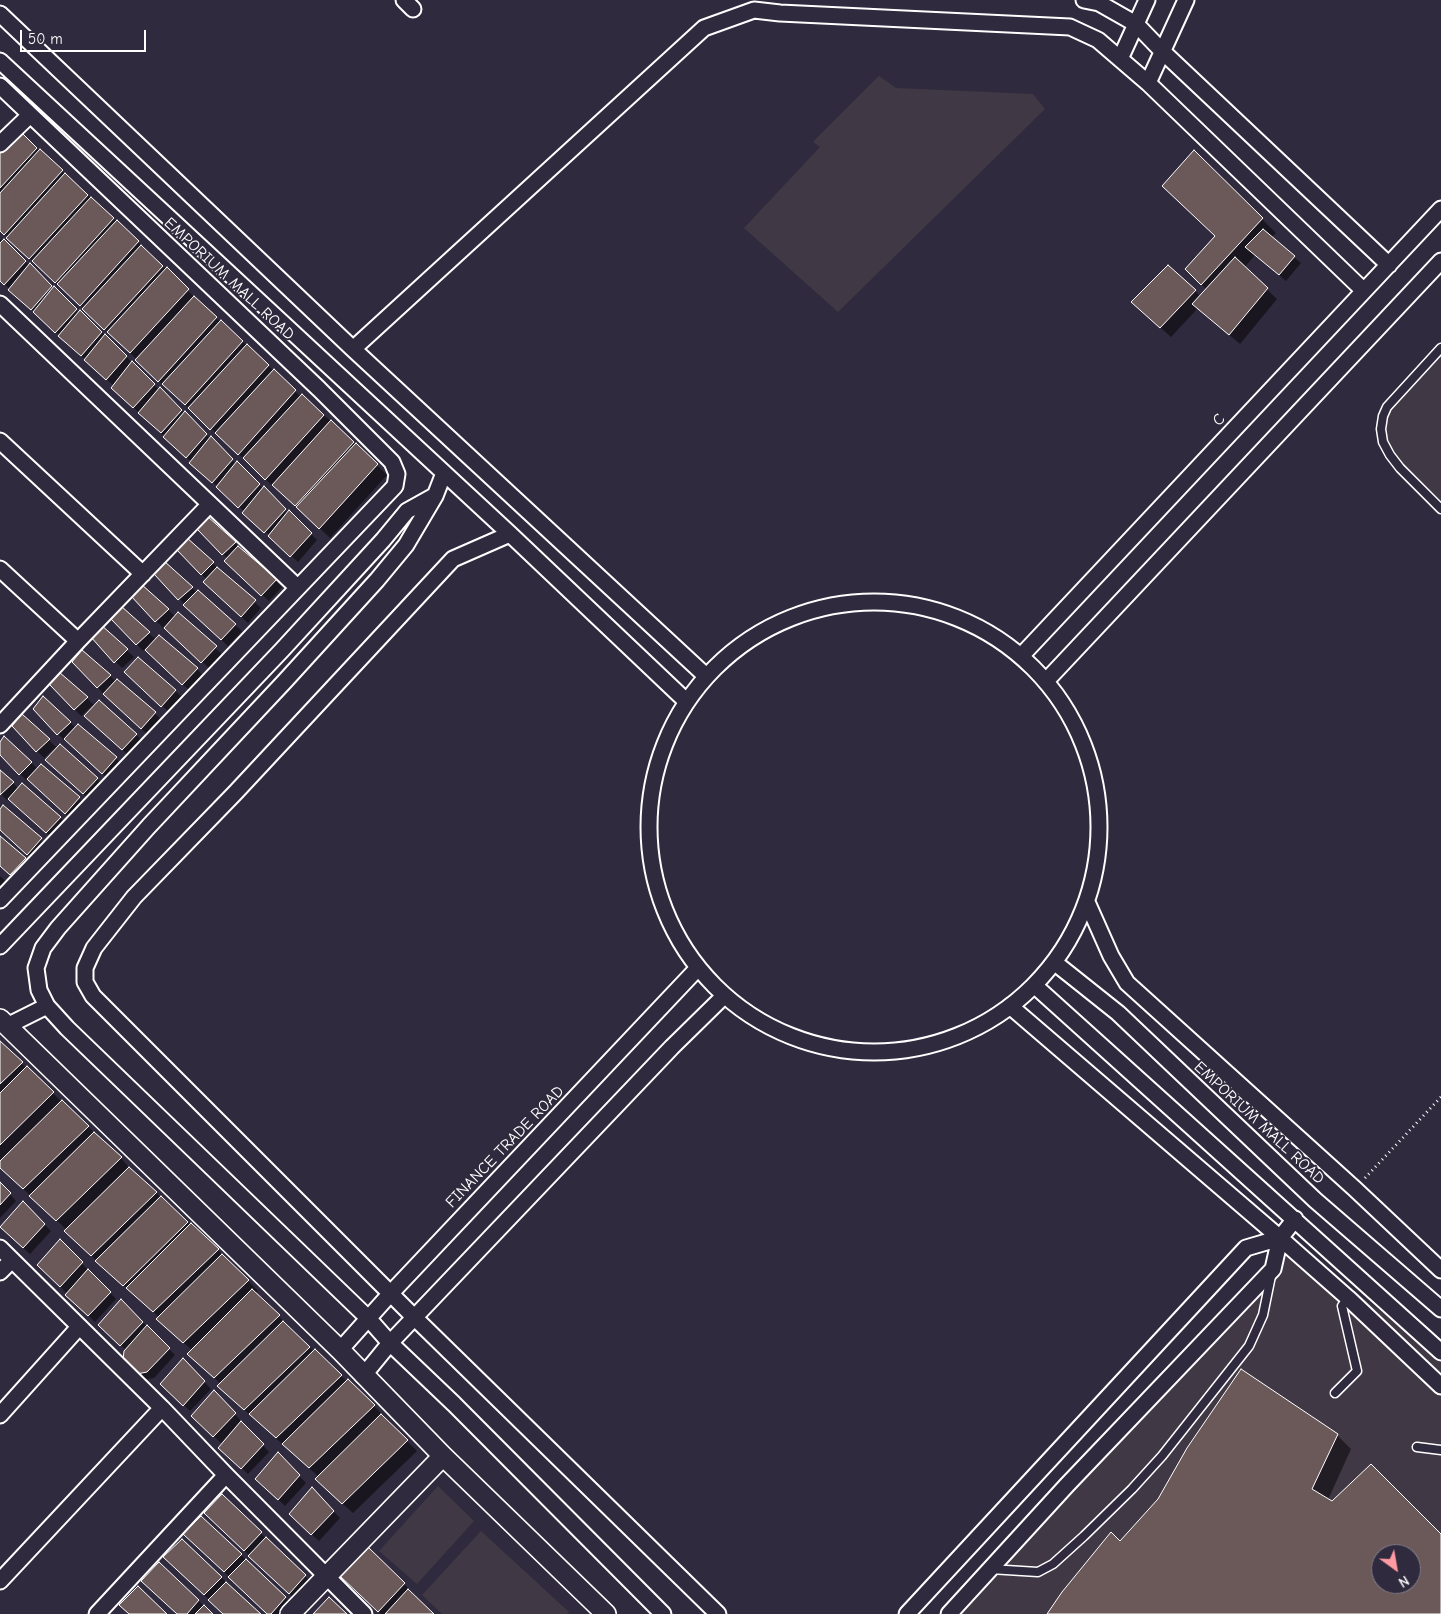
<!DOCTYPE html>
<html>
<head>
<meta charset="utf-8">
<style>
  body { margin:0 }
  #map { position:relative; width:1441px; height:1614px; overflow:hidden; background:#2f2a3d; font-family:"Comic Neue",sans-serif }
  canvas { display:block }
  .north { position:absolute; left:1371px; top:1544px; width:50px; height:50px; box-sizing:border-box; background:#2f2a3d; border:1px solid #827f8b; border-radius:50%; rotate:148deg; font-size:14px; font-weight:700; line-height:20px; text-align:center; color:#fff }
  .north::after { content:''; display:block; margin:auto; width:18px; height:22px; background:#ff9aa2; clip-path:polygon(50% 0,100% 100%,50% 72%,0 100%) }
  .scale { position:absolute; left:20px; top:30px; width:126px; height:22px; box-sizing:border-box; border:2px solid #fff; border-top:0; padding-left:6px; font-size:15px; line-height:18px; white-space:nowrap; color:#fff; -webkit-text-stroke:4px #2f2a3d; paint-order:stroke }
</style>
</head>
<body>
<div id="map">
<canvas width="1441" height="1614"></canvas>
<div class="north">N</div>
<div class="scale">50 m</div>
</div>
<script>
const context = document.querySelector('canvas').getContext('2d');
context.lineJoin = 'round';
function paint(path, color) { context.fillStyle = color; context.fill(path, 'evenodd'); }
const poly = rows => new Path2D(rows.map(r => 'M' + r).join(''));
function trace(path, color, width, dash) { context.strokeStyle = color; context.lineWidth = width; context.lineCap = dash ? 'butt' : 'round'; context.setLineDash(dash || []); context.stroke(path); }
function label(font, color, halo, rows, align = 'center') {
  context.font = font + ' "Comic Neue",sans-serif'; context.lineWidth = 4; context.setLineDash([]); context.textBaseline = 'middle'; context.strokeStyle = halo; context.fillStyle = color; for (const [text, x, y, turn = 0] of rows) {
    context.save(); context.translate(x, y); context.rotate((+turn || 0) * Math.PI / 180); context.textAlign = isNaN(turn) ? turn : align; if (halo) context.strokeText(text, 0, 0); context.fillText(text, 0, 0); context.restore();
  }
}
const built = poly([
  [879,76,896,88,1033,94,1045,109,838,312,744,228,820,147,813,142],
  [1441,348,1441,509,1400,468,1383,442,1383,416],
  [1293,1247,1441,1355,1441,1614,961,1614],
  [1381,1554,1411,1554,1411,1584,1381,1584],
  [438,1486,474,1521,417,1584,379,1551],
  [481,1531,569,1612,567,1614,442,1614,422,1595]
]);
const shadow = poly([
  [19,132,117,222,220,322,221,321,301,397,332,422,387,475,330,538,278,488,276,489,170,390,169,391,116,339,0,230,0,153],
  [1194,152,1276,233,1271,238,1301,263,1286,281,1255,255,1244,268,1277,299,1240,344,1198,308,1171,337,1143,312,1195,291,1201,297,1207,290,1186,269,1216,236],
  [0,239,3,242,4,241,54,289,54,288,79,313,80,312,105,335,159,390,160,389,236,464,237,463,288,513,289,512,317,540,298,562,119,394,114,386,0,280],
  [199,529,235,543,282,587,269,601,232,568,228,559],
  [186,539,261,608,248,623,211,589,207,580,178,549],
  [156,574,192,588,242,631,228,646,192,612],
  [141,585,176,617,222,654,209,668,164,626,163,628,133,596],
  [122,608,156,640,197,669,203,676,190,691,145,649,143,651,113,619],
  [100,626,134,657,122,668,91,636],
  [83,651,116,682,118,681,162,720,148,735,104,694,74,662],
  [138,658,182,697,169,712,132,678],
  [60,673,95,706,99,702,143,741,129,756,93,722,95,707,93,705,81,716,51,684],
  [43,698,76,728,79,725,123,765,109,780,66,739,65,741,34,709],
  [22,715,56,747,44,758,13,726],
  [4,738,38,769,42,766,86,805,72,820,28,778,26,780,0,753,0,744],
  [54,766,97,779,104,785,90,800],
  [0,771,19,789,60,818,67,824,53,839,10,798,7,800,0,793],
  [0,806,48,846,34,860,0,829],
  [0,838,31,866,18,881,0,864],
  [0,876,11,886,0,899],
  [0,1043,121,1158,130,1169,218,1250,258,1291,255,1294,289,1326,287,1327,374,1406,384,1416,383,1418,417,1451,353,1513,327,1490,319,1477,229,1396,221,1384,199,1364,192,1350,168,1329,159,1317,76,1242,67,1230,0,1167],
  [0,1183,16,1201,0,1218],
  [23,1202,51,1231,30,1254,8,1234],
  [60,1241,116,1299,95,1322,39,1265],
  [121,1300,175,1355,154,1378,129,1383,126,1350,99,1325],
  [183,1360,211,1389,190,1411,162,1384],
  [214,1391,269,1452,248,1474,227,1454,233,1432,231,1431,221,1443,192,1416],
  [1337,1435,1351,1449,1328,1500,1441,1535,1441,1614,1049,1614,1120,1542],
  [1381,1554,1411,1554,1411,1584,1381,1584],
  [278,1454,306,1483,285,1506,257,1479],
  [312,1489,340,1518,319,1541,290,1514],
  [222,1496,312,1583,296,1600,212,1520],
  [192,1541,241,1555,292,1604,283,1614,268,1614],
  [368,1548,410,1590,409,1592,432,1614,381,1614,342,1576],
  [159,1564,199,1601,211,1614,178,1614],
  [172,1564,221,1577,259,1614,224,1614]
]);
const building = poly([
  [19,130,37,148,0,188,0,151,19,130],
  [40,149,63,170,4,235,0,231,0,193,40,149],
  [1194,150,1263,218,1201,285,1185,269,1215,236,1162,186,1194,150],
  [65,173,88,195,29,259,6,238,65,173],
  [91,197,114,218,55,283,32,261,91,197],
  [117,220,139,241,80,306,57,284,117,220],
  [1263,229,1295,256,1279,275,1245,247,1263,229],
  [4,239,26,261,4,285,0,281,0,243,4,239],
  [141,245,163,266,104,330,82,309,141,245],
  [1235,257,1268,288,1229,335,1192,304,1235,257],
  [30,263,52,286,31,310,8,290,30,263],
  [1168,265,1196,290,1160,328,1131,302,1168,265],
  [167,267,189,289,130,353,107,332,167,267],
  [54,286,77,309,55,333,33,312,54,286],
  [194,296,217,317,158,382,135,360,194,296],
  [80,310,102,332,81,356,58,336,80,310],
  [221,320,243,341,185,405,162,384,221,320],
  [105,334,127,356,106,380,84,360,105,334],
  [247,344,269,365,210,430,188,408,247,344],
  [132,361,155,384,133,408,111,388,132,361],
  [274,369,296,390,238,455,215,433,274,369],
  [160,387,182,410,161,433,138,413,160,387],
  [302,394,324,415,265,480,243,458,302,394],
  [185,411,207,434,186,458,163,437,185,411],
  [331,420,354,442,295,506,272,485,331,420],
  [211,436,233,459,212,483,189,463,211,436],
  [356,443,378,464,319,529,296,507,356,443],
  [237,461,260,484,238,508,216,487,237,461],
  [264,486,286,509,264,533,242,513,264,486],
  [289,510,312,533,290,557,268,536,289,510],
  [207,516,236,542,222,555,197,529,207,516],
  [186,537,214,562,201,575,176,549,186,537],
  [238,546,277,579,261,596,224,561,238,546],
  [164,561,193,587,178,600,154,574,164,561],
  [217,567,256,600,241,617,203,582,217,567],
  [141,584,169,609,155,622,131,596,141,584],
  [198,590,236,624,221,640,183,605,198,590],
  [121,606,150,632,136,645,111,619,121,606],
  [178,612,217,646,201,663,164,628,178,612],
  [100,624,128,649,114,663,90,636,100,624],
  [159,635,198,668,182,685,145,650,159,635],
  [82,650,111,675,97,688,72,662,82,650],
  [138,657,176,690,161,707,124,672,138,657],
  [59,672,88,697,74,710,49,684,59,672],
  [117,679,156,712,141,729,103,694,117,679],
  [43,696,71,722,57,735,33,709,43,696],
  [99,700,137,734,122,750,84,716,99,700],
  [22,714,50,739,36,752,12,726,22,714],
  [78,724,117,757,102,774,64,739,78,724],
  [4,736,32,762,19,775,0,755,0,742,4,736],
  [60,744,98,778,83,794,45,760,60,744],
  [41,764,80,797,65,814,27,779,41,764],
  [0,770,14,782,0,795,0,770],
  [22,783,61,817,46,833,8,799,22,783],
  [3,805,42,838,27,855,0,830,0,809,3,805],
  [0,836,26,858,10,875,0,866,0,836],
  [0,1041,23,1062,0,1084,0,1041],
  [27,1066,54,1092,0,1145,0,1093,27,1066],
  [62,1100,89,1126,23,1189,0,1168,0,1161,62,1100],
  [94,1132,122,1157,56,1221,29,1196,94,1132],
  [129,1167,157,1192,91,1256,64,1231,129,1167],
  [0,1182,11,1193,0,1205,0,1182],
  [161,1196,188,1222,123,1286,95,1261,161,1196],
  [23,1201,45,1224,23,1248,0,1227,23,1201],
  [191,1223,219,1249,153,1312,126,1288,191,1223],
  [60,1239,83,1262,60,1287,37,1265,60,1239],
  [222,1254,249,1280,183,1343,156,1319,222,1254],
  [88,1269,111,1292,88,1316,65,1295,88,1269],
  [252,1289,280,1315,214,1378,187,1354,252,1289],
  [121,1299,143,1322,120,1346,98,1325,121,1299],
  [283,1321,310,1347,244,1410,217,1386,283,1321],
  [147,1325,170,1348,147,1372,121,1377,124,1351,147,1325],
  [315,1349,342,1375,276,1438,249,1414,315,1349],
  [183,1358,205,1381,183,1406,160,1384,183,1358],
  [1241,1369,1338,1434,1312,1489,1332,1501,1371,1464,1441,1534,1441,1614,1047,1614,1062,1592,1111,1532,1120,1541,1158,1499,1187,1448,1241,1369],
  [1381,1554,1411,1554,1411,1584,1381,1584,1381,1554],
  [348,1379,375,1405,309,1468,282,1444,348,1379],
  [214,1390,236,1413,213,1437,191,1416,214,1390],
  [381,1414,408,1440,342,1504,315,1479,381,1414],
  [241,1421,264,1444,241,1469,218,1448,241,1421],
  [278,1452,300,1475,278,1500,255,1479,278,1452],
  [312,1487,334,1511,311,1535,289,1514,312,1487],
  [222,1494,262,1532,244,1551,204,1513,222,1494],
  [201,1516,242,1554,224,1572,183,1534,201,1516],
  [266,1537,306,1575,289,1594,248,1556,266,1537],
  [182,1539,222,1577,204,1595,163,1557,182,1539],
  [368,1547,405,1583,378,1612,340,1576,368,1547],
  [246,1559,286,1597,271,1614,267,1614,228,1577,246,1559],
  [159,1562,199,1600,187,1614,177,1614,141,1581,159,1562],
  [226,1582,261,1614,223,1614,208,1600,226,1582],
  [138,1586,167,1614,129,1614,119,1605,138,1586],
  [408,1589,434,1614,385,1614,408,1589],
  [329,1597,347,1614,313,1614,329,1597],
  [204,1605,213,1614,195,1614,204,1605]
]);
const path = poly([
  [1365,1178,1441,1097]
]);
const service = poly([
  [1441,348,1387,407,1383,416,1381,429,1383,442,1390,455,1400,468,1441,509],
  [1335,1393,1357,1371,1342,1306,1348,1298],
  [1417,1447,1441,1450],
  [990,1569,1038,1572,1053,1564,1084,1536,1132,1489,1162,1456,1249,1346,1263,1315,1271,1276]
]);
const minor = poly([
  [404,0,413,9],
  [1084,0,1099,3,1136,24,1162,51,1389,265],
  [0,14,353,349,706,676],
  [1120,59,1147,0],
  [0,61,510,534,686,701],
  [1148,83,1186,0],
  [0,86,319,389,392,462,397,474,395,486,0,900],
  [0,144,30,115],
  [0,304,297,587],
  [353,349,704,28,754,10,780,13,1070,27,1098,40,1148,83,1364,291],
  [0,441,143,574],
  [444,473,435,496,406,545,377,580,285,681,149,826,58,928,43,948,36,968,39,990,47,1006,67,1028,368,1318,390,1343,454,1404,663,1614],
  [510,534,453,559,235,793,134,897,94,948,85,968,85,982,93,996,415,1318,718,1614],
  [0,569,78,641],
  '649 827a225 225 0 1 1 450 0a225 225 0 1 1-450 0Z',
  [1022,655,1441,209],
  [1047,680,1441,261],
  [0,725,78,641,210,504],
  [1087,902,1111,956,1127,983,1355,1189,1441,1270],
  [0,946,282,650,383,540,407,511,434,496],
  [1054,962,1118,1013,1315,1200,1441,1309],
  [1034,985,1441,1352],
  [1010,1006,1280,1238,1348,1298,1441,1386],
  [7,1026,47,1006],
  [0,1248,162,1408,226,1475,364,1614],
  [0,1272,12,1260],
  [340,1350,391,1293,697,969],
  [363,1376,390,1343,672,1047,724,996],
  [0,1415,79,1327],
  [0,1581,162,1408],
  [97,1614,226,1475],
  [907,1614,1246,1248,1280,1238],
  [949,1614,1067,1485,1273,1269,1280,1238,1295,1219]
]);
const tertiary = poly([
  [0,1019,340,1350,443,1456,606,1614],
  [290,1614,443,1456]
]);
const streetNames = [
  ["EMPORIUM MALL ROAD",229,279,43],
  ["C",1219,420,-47],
  ["EMPORIUM MALL ROAD",1259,1123,43],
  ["FINANCE TRADE ROAD",505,1147,-46]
];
paint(built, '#413845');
paint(shadow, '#0007');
paint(building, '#6b5858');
trace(building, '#fff', 1);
trace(service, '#fff', 11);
trace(minor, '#fff', 19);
trace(tertiary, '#fff', 22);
trace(path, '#fff', 3, [1, 4]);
trace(service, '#2f2a3d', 8);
trace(minor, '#2f2a3d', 15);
trace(tertiary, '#2f2a3d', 19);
label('16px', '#fff', '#2f2a3d', streetNames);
</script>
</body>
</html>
